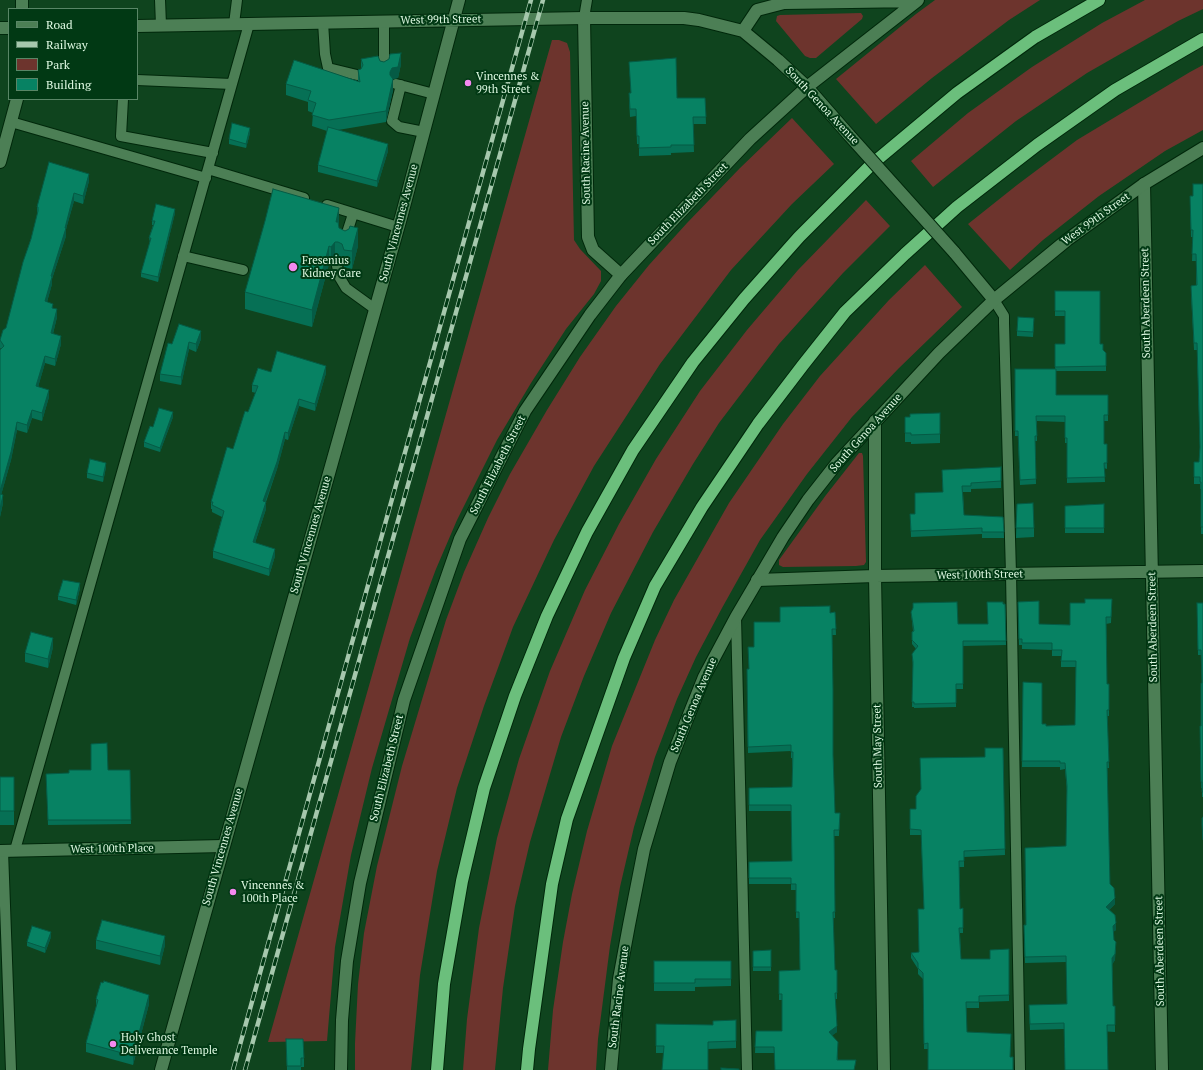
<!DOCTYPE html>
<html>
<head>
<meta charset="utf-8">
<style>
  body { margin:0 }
  #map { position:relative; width:1203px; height:1070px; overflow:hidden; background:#0f441e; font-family:"PT Serif",serif }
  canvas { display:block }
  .legend { position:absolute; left:8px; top:8px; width:130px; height:92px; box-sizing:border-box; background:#013914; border:1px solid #598666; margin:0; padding:5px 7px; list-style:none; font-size:12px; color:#def9e2 }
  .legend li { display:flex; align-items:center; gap:8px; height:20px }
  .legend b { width:20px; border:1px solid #598666 }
</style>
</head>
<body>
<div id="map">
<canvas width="1203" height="1070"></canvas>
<ul class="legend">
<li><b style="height:5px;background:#4c7f55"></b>Road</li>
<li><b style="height:5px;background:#a6c8ad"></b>Railway</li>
<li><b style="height:11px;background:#6d342d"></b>Park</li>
<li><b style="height:11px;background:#078263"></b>Building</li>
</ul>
</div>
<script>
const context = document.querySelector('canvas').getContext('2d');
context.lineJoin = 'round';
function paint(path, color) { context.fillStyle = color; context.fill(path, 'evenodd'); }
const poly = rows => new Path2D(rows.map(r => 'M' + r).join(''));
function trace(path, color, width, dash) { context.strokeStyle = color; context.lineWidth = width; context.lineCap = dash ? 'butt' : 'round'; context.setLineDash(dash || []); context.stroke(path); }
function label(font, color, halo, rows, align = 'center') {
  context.font = font + ' "PT Serif",serif'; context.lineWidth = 4; context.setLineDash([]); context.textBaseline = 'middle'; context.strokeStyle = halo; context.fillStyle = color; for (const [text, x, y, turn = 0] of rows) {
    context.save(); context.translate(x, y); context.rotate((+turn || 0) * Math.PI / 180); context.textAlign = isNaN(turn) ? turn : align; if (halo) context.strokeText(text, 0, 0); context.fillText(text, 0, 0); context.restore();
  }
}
const green = poly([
  [935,0,1040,0,1009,20,932,78,876,124,836,79,916,14],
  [1145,0,1203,0,1203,9,1178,21,1087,73,1016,121,933,187,911,161,968,113,1032,67,1102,23],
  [861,13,863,16,862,19,816,58,810,58,805,56,776,21,777,16,780,15],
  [552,40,559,40,567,43,570,52,574,240,580,249,601,271,601,281,594,294,566,329,531,383,497,440,457,520,436,569,410,638,372,768,351,855,335,947,327,1041,268,1042],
  [1203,65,1203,130,1165,151,1099,196,1043,240,1010,270,968,224,1017,185,1077,140,1190,72],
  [792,118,834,164,792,204,731,270,660,364,594,466,554,540,513,627,484,706,457,788,437,871,420,975,411,1070,355,1070,355,1043,358,984,364,933,377,866,402,766,446,620,464,572,488,518,510,474,547,410,580,357,616,306,649,265,687,223,740,168],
  [866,200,890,226,843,273,779,344,719,423,693,464,653,532,611,613,584,676,561,737,530,842,515,906,503,988,495,1070,463,1070,467,1019,479,928,497,838,519,759,550,671,585,590,619,524,656,459,700,391,747,330,798,270],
  [925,265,962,307,899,368,852,417,807,474,760,540,722,608,696,657,677,699,655,757,634,827,620,887,610,946,598,1039,596,1070,548,1070,553,1010,563,942,572,894,587,831,612,746,655,640,674,600,729,503,783,424,820,376,889,300],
  [859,453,862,453,863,456,866,562,864,565,856,566,783,567,779,565,779,560,826,495]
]);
const lane = poly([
  [160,0,161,25],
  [584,18,587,0],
  [323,22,325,54,328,68,357,75],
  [234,24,237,0],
  [384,67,384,21],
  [137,80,232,84],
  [396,84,434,94],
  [401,85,392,121,399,127,424,132],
  [123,99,121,136,213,153],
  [11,122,206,178],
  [208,169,304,198],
  [327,205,398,227],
  [344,242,353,214],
  [183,256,243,270],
  [337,266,340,278,346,288,375,309],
  [994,300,1004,316,1004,323,1011,574,1020,1070],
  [736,617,747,1070],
  [15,850,249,24],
  [3,851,11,1070]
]);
const street = poly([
  [22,0,22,9],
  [584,18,588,237,593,250,621,275],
  [0,162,17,99],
  [1144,184,1162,1070],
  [875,421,875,576,884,1070],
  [757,580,875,576,1203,571],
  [0,851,223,846]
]);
const secondary = poly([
  [137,26,584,18,684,18,699,20,743,31,778,60,807,87,849,135],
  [0,28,9,28],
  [743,31,757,10,784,3,917,1,918,0],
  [954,252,994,300],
  [161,1070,402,214,459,0],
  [341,1070,342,1020,347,961,360,883,404,700,460,539,525,411,590,315,621,275,750,139,807,87,917,1],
  [611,1070,619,979,629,925,644,849,670,762,704,677,736,617,783,537,808,500,837,463,939,353,994,300,1067,240,1144,184,1203,148]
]);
const highway = poly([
  [437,1070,444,984,462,881,484,788,515,696,547,616,587,532,633,450,693,362,744,299,799,237,872,164,957,93,1035,37,1099,0],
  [527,1070,529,1049,552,884,567,819,624,658,655,586,702,507,758,424,803,365,845,312,905,254,957,207,1037,145,1115,90,1203,39]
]);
const rail = poly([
  [233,1070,531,0],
  [245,1070,543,0]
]);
const secondaryBridge = poly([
  [849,135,954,252]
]);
const wall = poly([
  [361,59,384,62,401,64,398,78,393,79,393,90,386,122,338,130,388,151,377,187,318,172,318,165,327,131,312,126,313,113,308,111,308,102,286,95,286,84,358,81,358,70,361,69],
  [629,62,677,98,705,98,706,124,693,124,694,152,671,153,671,155,639,156,639,144,637,144,636,116,630,117,629,100,631,93],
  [250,133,246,148,229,144,229,139],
  [89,181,83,204,74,201,66,229,66,236,52,279,52,284,47,302,53,308,57,317,53,334,61,344,55,366,45,363,38,387,49,397,42,421,32,418,27,433,17,430,11,460,1,495,3,503,0,517,1,349,0,348,0,340,6,328,31,239,37,215,37,207],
  [1203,184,1203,534,1201,534,1201,489,1200,489,1200,484,1194,484,1194,462,1199,462,1200,449,1197,350,1194,350,1191,293,1191,286,1196,285,1196,261,1192,261,1193,237,1191,237,1190,196,1193,196],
  [175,213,158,282,141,277,141,273,150,242,149,238,153,225,152,225,152,221],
  [339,226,339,228,358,246,352,269,344,267,342,262,338,260,335,260,331,264,329,264,312,327,245,309,245,292],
  [1055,291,1100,344,1103,350,1106,353,1106,371,1056,371,1056,395,1108,395,1108,421,1104,421,1104,444,1107,444,1107,469,1104,468,1105,482,1067,483,1067,443,1065,443,1065,422,1037,421,1037,441,1035,441,1036,484,1020,485,1018,436,1015,436,1015,431,1055,369,1055,344,1065,344,1065,316,1055,316],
  [1034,323,1033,337,1017,336,1017,331],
  [201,339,196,352,189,349,181,385,160,381,160,374,172,344],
  [271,372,326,373,315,411,299,406,288,440,285,439,277,469,266,502,266,509,255,543,275,556,269,576,213,558,213,551,222,517,212,512,212,509,211,509,211,502,233,449,256,393,252,392,252,385],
  [940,413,940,443,911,444,911,442,905,442,905,417,910,417],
  [173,417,160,452,144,447,144,442,153,427],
  [106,467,103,482,87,478,87,473],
  [942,476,1001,481,1001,488,971,489,971,492,963,492,964,515,1003,517,1004,538,982,538,982,534,911,537,910,514,915,514,943,492],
  [1017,504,1034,528,1034,537,1016,538],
  [1104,504,1104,533,1065,533,1065,506],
  [80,588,76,605,58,600,58,596],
  [1112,599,1111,623,1106,624,1107,684,1109,684,1109,716,1107,716,1109,768,1107,768,1110,884,1115,904,1109,910,1116,930,1113,932,1115,960,1112,964,1113,1006,1115,1006,1115,1032,1064,1029,1030,1030,1029,1011,1067,1004,1066,962,1025,963,1024,925,1026,925,1066,846,1067,791,1065,769,1060,770,1060,767,1022,767,1023,682,1042,724,1046,726,1075,725,1076,667,1061,667,1061,656,1052,656,1052,650,1022,649,1022,645,1019,645,1018,602,1039,624,1070,625,1085,603],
  [913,603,958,624,988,624,1003,604,1005,604,1006,645,963,646,963,689,956,689,956,707,914,708,914,707,912,707,913,666,912,654,916,649,912,644,912,632,913,631,911,612,913,609],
  [1197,603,1203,603,1203,797,1202,797,1202,788,1201,788,1200,731,1201,726,1202,683,1201,655,1198,655],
  [835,612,836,635,832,635,833,756,835,813,840,813,839,836,834,836,835,918,833,918,835,970,837,970,837,999,835,999,837,1032,832,1035,838,1060,856,1066,774,1053,755,1053,756,1031,782,1031,782,1000,779,1000,779,971,800,970,799,918,796,918,796,890,791,890,791,884,749,884,749,862,792,861,791,811,749,811,749,788,792,787,792,758,791,758,791,751,748,753,747,669,749,669,754,647,780,622],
  [53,647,48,668,25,662,25,653],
  [1003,748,1005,855,964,857,964,867,959,867,960,909,963,908,963,933,960,933,961,959,990,959,1009,949,1009,1001,979,1002,979,1008,966,1008,928,1049,924,1049,923,979,918,974,918,969,911,958,911,953,919,952,924,909,921,835,910,835,910,809,916,809,985,757],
  [108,770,130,770,131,824,48,825,46,774,69,773],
  [0,777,14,777,14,825,0,825],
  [51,937,45,953,27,946,27,942],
  [96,940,165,945,160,965,96,949],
  [771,950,771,971,753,971,753,951],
  [654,961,731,961,731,986,695,987,695,991,654,991],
  [96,999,149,1004,133,1065,86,1052,86,1043,96,1007],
  [736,1020,736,1048,708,1049,663,1053,656,1053,656,1046,713,1025],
  [286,1039,304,1058,304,1067,301,1067,301,1070,287,1070]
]);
const shadedWall = poly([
  [401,53,401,64,398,78,393,79,393,90,386,122,386,111,390,83,390,72],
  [250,128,250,133,246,148,246,144],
  [388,144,388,151,377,187,377,181],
  [89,174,89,181,83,204,83,196],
  [74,193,74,201,66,229,66,236,52,279,52,284,45,309,45,301,51,276,65,228],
  [339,208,339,226,336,240,336,222],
  [175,209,175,213,158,282,158,277],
  [358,228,358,246,352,269,352,251],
  [335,242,335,260,331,264,331,247],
  [329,246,329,264,312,327,312,310],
  [57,309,57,317,51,341,51,333],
  [201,331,201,339,196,352,196,344],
  [61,336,61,344,55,366,55,359],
  [189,342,189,349,181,385,181,377],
  [45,356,45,363,36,394,36,386],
  [326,366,326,373,315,411,315,404],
  [49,390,49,397,42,421,42,413],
  [299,399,299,406,288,440,288,433],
  [32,410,32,418,27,433,27,425],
  [173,412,173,417,160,452,160,448],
  [17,422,17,430,11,460,0,499,0,491],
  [285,432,285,439,277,469,263,508,263,501],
  [106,463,106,467,103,482,103,477],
  [3,495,3,503,0,517,0,509],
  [266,502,266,509,253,549,253,542],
  [275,549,275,556,269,576,269,569],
  [80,583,80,588,76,605,76,600],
  [53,638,53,647,48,668,48,659],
  [1115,898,1115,904,1106,913,1106,907],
  [1116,923,1116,930,1113,932,1113,926],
  [51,932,51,937,45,953,45,948],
  [165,936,165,945,160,965,160,956],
  [1116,949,1115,960,1112,965,1112,958],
  [149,995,149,1004,133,1065,133,1056],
  [837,1026,837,1032,829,1038,829,1032]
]);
const building = poly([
  [401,53,398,67,392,68,390,72,390,75,393,79,386,111,329,120,312,115,316,103,308,100,311,91,286,84,294,60,360,82,358,70,361,69,363,65,361,59,378,56,380,61,384,62,389,59,390,54,401,53],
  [676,58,677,98,705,98,706,117,693,117,694,145,671,145,671,147,639,148,639,136,637,136,636,109,630,109,629,93,631,93,629,62,676,58],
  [232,123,250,128,246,144,229,139,232,123],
  [328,127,388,144,377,181,318,165,328,127],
  [49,162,89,174,83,196,74,193,65,228,66,228,51,276,52,277,45,301,53,304,52,308,57,309,51,333,61,336,55,359,45,356,36,386,49,390,42,413,32,410,27,425,17,422,11,452,0,491,0,350,4,346,0,340,3,330,6,328,23,262,31,239,38,211,38,207,37,207,49,162],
  [1193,184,1203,184,1203,527,1201,527,1201,482,1200,482,1200,477,1194,477,1194,462,1199,462,1200,447,1197,343,1194,343,1191,286,1197,285,1196,254,1192,254,1193,230,1191,230,1190,196,1193,196,1193,184],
  [273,189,339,208,336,222,338,222,339,228,345,231,349,229,350,226,358,228,352,251,344,250,342,244,338,242,335,242,331,247,329,246,312,310,245,292,265,221,273,189],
  [156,204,175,209,158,277,141,273,151,238,149,238,155,221,152,221,156,204],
  [1055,291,1100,291,1100,344,1103,344,1103,350,1106,353,1106,366,1055,367,1055,344,1065,344,1065,311,1055,311,1055,291],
  [1018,317,1034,318,1033,332,1017,331,1018,317],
  [179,324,201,331,196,344,189,342,181,377,160,374,168,343,172,344,179,324],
  [277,351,326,366,315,404,299,399,288,433,285,432,277,462,263,501,266,502,253,542,275,549,269,569,213,551,224,511,212,505,213,502,211,502,227,447,233,449,245,411,248,412,258,386,252,385,258,368,271,372,277,351],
  [1015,369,1056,369,1056,395,1108,395,1108,415,1104,415,1104,444,1107,444,1107,463,1104,463,1105,477,1067,478,1067,438,1065,438,1065,416,1036,416,1037,436,1035,436,1036,479,1020,480,1018,431,1015,431,1015,369],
  [159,408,173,412,160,448,144,442,150,426,153,427,159,408],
  [940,413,940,434,911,435,911,433,905,433,905,417,910,417,910,414,940,413],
  [90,459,106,463,103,477,87,473,90,459],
  [1001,467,1001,481,971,483,971,486,962,486,964,515,1003,517,1004,532,982,532,982,528,911,531,910,514,915,514,915,493,943,492,942,470,1001,467],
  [0,494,3,495,0,509,0,494],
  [1033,503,1034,528,1016,528,1017,504,1033,503],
  [1104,504,1104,528,1065,528,1065,506,1104,504],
  [63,580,80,583,76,600,58,596,63,580],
  [1085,599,1112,599,1111,617,1106,617,1107,684,1109,684,1109,710,1107,710,1109,762,1107,762,1110,884,1114,888,1115,898,1106,907,1115,915,1116,923,1113,926,1114,940,1116,942,1115,954,1112,958,1113,1006,1115,1006,1115,1025,1107,1025,1108,1070,1065,1070,1064,1023,1030,1024,1029,1005,1067,1004,1066,956,1025,957,1024,925,1026,925,1025,848,1066,846,1067,786,1065,763,1060,763,1060,761,1022,761,1023,682,1042,683,1042,724,1046,724,1046,726,1075,725,1076,661,1061,661,1062,650,1052,650,1052,643,1022,643,1022,639,1019,639,1018,602,1039,601,1039,624,1070,625,1070,603,1085,603,1085,599],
  [957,602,958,624,988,624,987,602,1003,602,1003,604,1005,604,1006,641,963,641,963,684,956,684,956,703,914,704,914,702,912,702,913,662,912,654,918,646,912,640,912,632,914,631,911,612,913,608,913,603,957,602],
  [1197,603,1203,603,1203,792,1202,792,1202,782,1201,782,1200,726,1201,726,1201,683,1202,683,1201,650,1198,650,1197,603],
  [830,606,830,613,835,612,836,629,832,629,833,689,833,755,835,813,840,813,839,830,834,830,835,912,833,912,835,970,837,970,837,993,835,993,837,1026,829,1032,838,1042,837,1060,856,1060,854,1070,775,1070,774,1047,755,1047,756,1031,782,1031,782,994,779,994,779,971,800,970,799,912,796,912,796,884,791,884,791,878,749,878,749,862,792,861,791,805,749,805,749,788,792,787,793,752,791,752,791,745,748,747,747,669,749,669,748,647,754,647,754,622,780,622,780,607,830,606],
  [31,632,53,638,48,659,25,653,31,632],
  [107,743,108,770,130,770,131,820,48,820,46,774,69,773,69,770,91,770,91,744,107,743],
  [985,748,1003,748,1005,849,964,851,964,861,959,861,960,909,963,908,963,928,959,928,961,959,990,959,990,950,1009,949,1009,995,979,996,979,1002,966,1002,967,1032,1011,1034,1010,1057,1013,1057,1013,1070,928,1070,928,1043,924,1044,923,973,918,968,918,963,911,953,919,952,918,909,924,909,921,830,910,829,910,809,916,809,916,796,921,789,920,758,985,757,985,748],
  [0,777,14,777,14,811,0,811,0,777],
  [1203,817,1203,840,1202,825,1202,818,1203,817],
  [102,920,165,936,160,956,96,940,102,920],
  [32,926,51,932,45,948,27,942,32,926],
  [771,950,771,967,753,967,753,951,771,950],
  [654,961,731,961,731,979,695,979,695,983,654,983,654,961],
  [104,981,149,995,133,1056,86,1043,98,1000,96,999,101,982,103,983,104,981],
  [736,1020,736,1041,708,1042,708,1070,662,1070,664,1046,656,1046,656,1024,713,1025,713,1021,736,1020],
  [286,1039,303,1039,304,1058,301,1058,301,1066,287,1066,286,1039],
  [721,1068,739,1069,739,1070,721,1070,721,1068]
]);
const markers = [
  [468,83,4,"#f489ef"],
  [293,267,5,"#f489ef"],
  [233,892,4,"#f489ef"],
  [113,1044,4,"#f489ef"]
];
const streetNames = [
  ["West 99th Street",441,20,-1],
  ["South Genoa Avenue",822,106,47],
  ["South Racine Avenue",586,153,-91],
  ["South Elizabeth Street",688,204,-46],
  ["West 99th Street",1096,219,-36],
  ["South Vincennes Avenue",399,223,-75],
  ["South Aberdeen Street",1146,303,-91],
  ["South Genoa Avenue",866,433,-48],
  ["South Elizabeth Street",498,465,-63],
  ["South Vincennes Avenue",311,535,-74],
  ["West 100th Street",980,575,-1],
  ["South Aberdeen Street",1153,627,-91],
  ["South Genoa Avenue",694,705,-67],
  ["South May Street",878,746,-91],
  ["South Elizabeth Street",387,768,-76],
  ["South Vincennes Avenue",223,847,-74],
  ["West 100th Place",112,849,-1],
  ["South Aberdeen Street",1160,951,-91],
  ["South Racine Avenue",619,997,-83]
];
const poiNames = [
  ["Vincennes &",476,77],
  ["99th Street",476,90],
  ["Fresenius",302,261],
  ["Kidney Care",302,274],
  ["Vincennes &",241,886],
  ["100th Place",241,899],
  ["Holy Ghost",121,1038],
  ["Deliverance Temple",121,1051]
];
paint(green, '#6d342d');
trace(lane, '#00280b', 12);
trace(street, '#00280b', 14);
trace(secondary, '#00280b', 14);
trace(highway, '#00280b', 14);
trace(lane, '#4c7f55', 10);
trace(street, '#4c7f55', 12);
trace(secondary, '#4c7f55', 12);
trace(highway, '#6bbf7c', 12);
trace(rail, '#a6c8ad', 4.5);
trace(rail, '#013914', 3, [9]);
trace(secondaryBridge, '#00280b', 14, []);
trace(secondaryBridge, '#4c7f55', 12);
paint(wall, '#067055');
paint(shadedWall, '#055b45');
paint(building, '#078263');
trace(building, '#055b45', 1);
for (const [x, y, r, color] of markers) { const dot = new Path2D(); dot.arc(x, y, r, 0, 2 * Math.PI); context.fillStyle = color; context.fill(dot); trace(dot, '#013914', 1.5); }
label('11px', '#def9e2', '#013914', streetNames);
label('11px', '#def9e2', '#013914', poiNames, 'left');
</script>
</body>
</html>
